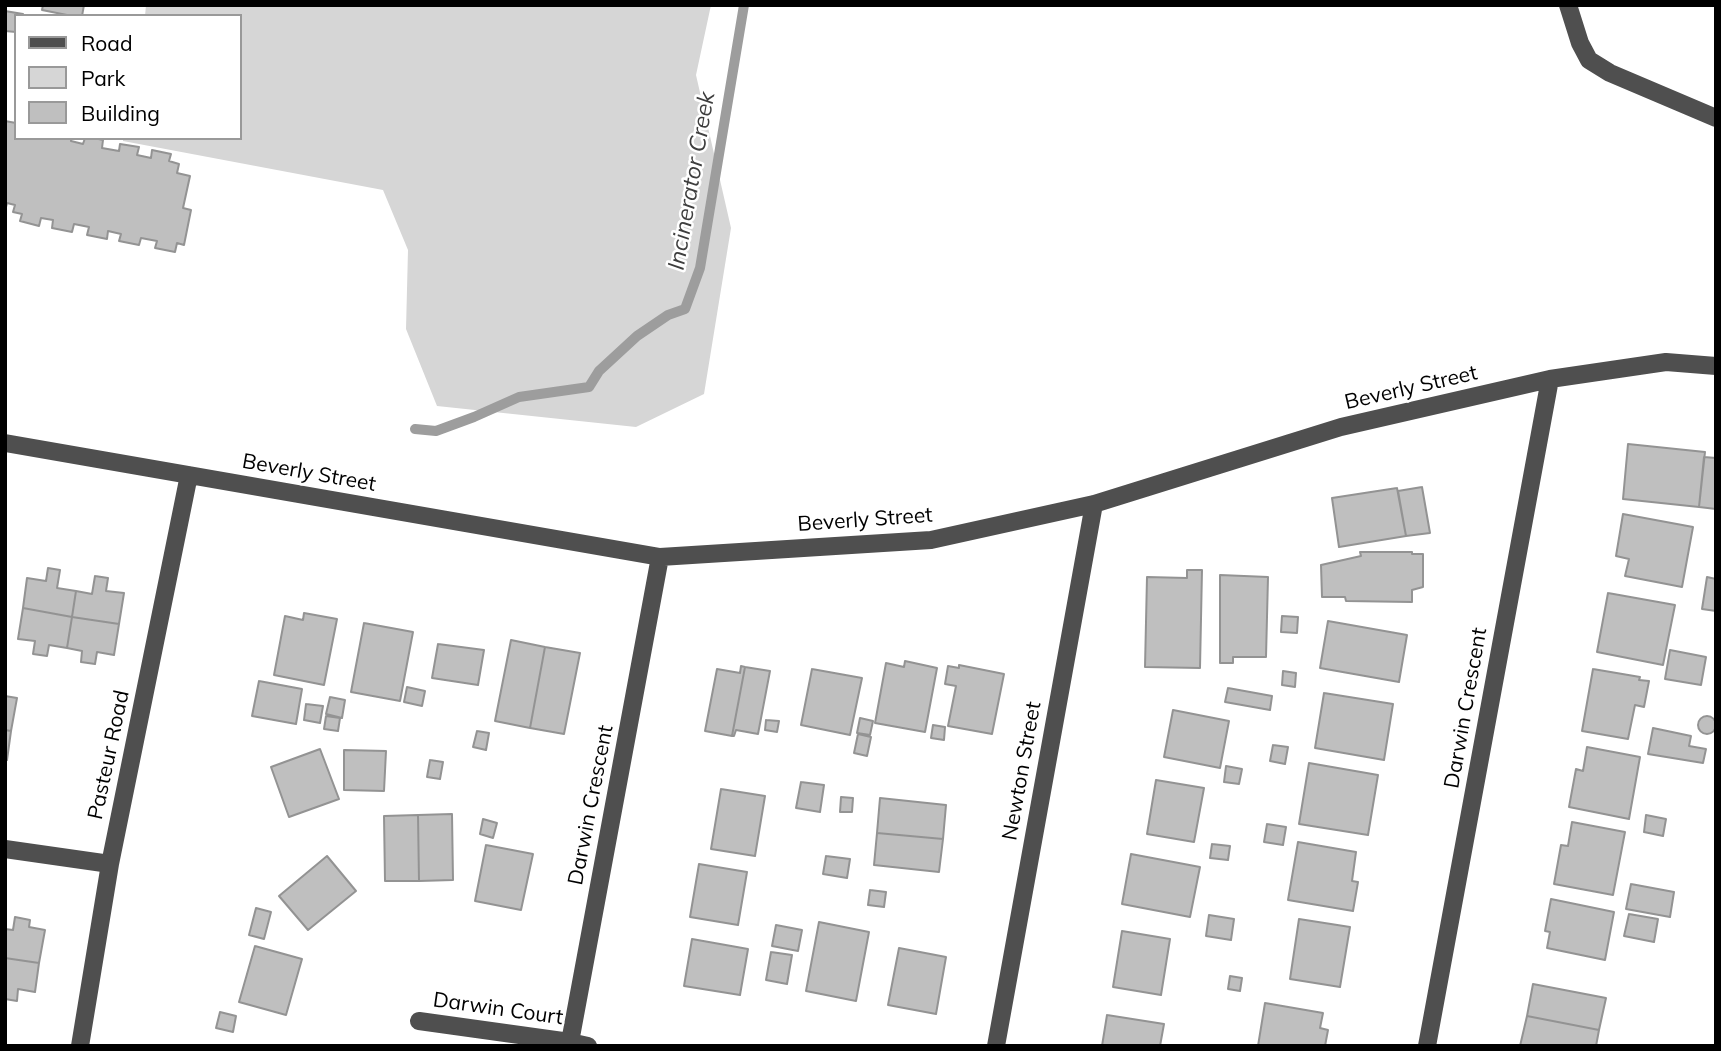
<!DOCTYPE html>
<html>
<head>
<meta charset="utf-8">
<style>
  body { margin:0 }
  #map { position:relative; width:1721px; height:1051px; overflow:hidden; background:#fff; font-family:Mulish,sans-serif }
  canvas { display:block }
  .frame { position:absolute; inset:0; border:7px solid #000; pointer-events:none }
  .legend { position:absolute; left:14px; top:14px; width:228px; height:126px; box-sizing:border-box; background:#fff; border:2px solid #999; margin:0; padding:9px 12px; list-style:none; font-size:21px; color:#000 }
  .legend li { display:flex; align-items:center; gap:14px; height:35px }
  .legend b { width:35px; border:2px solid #999 }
</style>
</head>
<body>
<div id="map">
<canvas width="1721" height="1051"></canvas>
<div class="frame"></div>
<ul class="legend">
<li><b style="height:9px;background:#4f4f4f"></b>Road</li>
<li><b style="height:19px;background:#d6d6d6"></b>Park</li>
<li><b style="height:19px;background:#bfbfbf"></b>Building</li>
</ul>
</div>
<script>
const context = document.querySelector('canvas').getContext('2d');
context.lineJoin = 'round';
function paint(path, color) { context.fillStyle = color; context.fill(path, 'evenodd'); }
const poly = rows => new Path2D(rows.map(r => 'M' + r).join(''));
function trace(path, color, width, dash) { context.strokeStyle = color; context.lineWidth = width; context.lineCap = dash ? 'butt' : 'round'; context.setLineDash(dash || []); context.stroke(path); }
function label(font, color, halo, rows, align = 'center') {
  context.font = font + ' Mulish,sans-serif'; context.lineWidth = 5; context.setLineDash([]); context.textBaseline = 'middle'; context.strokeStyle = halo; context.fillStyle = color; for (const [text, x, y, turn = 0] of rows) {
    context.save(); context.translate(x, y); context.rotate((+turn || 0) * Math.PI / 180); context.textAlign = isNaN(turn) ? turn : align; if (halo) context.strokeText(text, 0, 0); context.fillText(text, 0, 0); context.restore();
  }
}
const green = poly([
  [146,5,711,5,696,75,731,228,704,394,636,427,437,406,406,329,408,250,383,190,123,141,123,138,240,138,240,16,145,16]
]);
const stream = poly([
  [415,429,436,431,474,417,519,397,589,387,599,371,637,336,668,315,685,309,700,268,744,5]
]);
const building = poly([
  [43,5,84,5,82,16,72,16,42,10,43,5],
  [5,11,23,14,23,16,16,16,16,32,5,31,5,11],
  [5,121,16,123,16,138,71,138,71,141,83,144,85,138,94,138,103,140,102,148,119,151,120,144,139,147,137,155,151,158,152,150,171,154,169,161,179,164,177,173,190,176,183,208,191,210,184,245,177,243,175,252,155,248,157,241,141,238,139,245,119,241,121,234,108,231,107,239,87,235,89,227,74,224,72,232,52,228,53,220,41,218,39,226,20,221,22,214,13,212,15,205,7,203,5,211,5,121],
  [1628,444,1705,452,1699,507,1623,499,1628,444],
  [1704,457,1716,458,1716,509,1699,507,1704,457],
  [1422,487,1430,533,1406,536,1398,491,1422,487],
  [1397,488,1406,536,1339,547,1332,498,1397,488],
  [1623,514,1693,527,1682,587,1625,576,1629,559,1616,556,1623,514],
  [1360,552,1412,552,1412,554,1423,554,1423,587,1412,590,1412,602,1346,601,1345,597,1322,597,1321,565,1361,556,1360,552],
  [48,568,60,570,57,588,76,591,72,617,23,608,27,578,46,581,48,568],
  [1187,570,1202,570,1200,668,1145,667,1147,577,1187,578,1187,570],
  [1220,575,1268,577,1266,657,1233,657,1233,663,1220,663,1220,575],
  [95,576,108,578,106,591,124,593,119,624,72,617,76,591,92,594,95,576],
  [1707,577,1716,579,1716,611,1702,609,1707,577],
  [1608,593,1675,605,1663,665,1597,652,1608,593],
  [23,608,72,617,67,648,49,645,47,656,33,654,35,641,18,639,23,608],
  [304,613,337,619,324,685,274,675,285,616,303,620,304,613],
  [1282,616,1298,617,1297,633,1281,632,1282,616],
  [72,617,119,624,114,655,97,652,95,664,81,662,82,651,67,648,72,617],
  [1328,621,1407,635,1399,682,1320,668,1328,621],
  [364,623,413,632,400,701,351,692,364,623],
  [511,640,545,647,530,728,495,721,511,640],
  [438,644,484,650,478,685,432,678,438,644],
  [545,647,580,653,564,734,530,728,545,647],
  [1670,650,1706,657,1701,685,1665,679,1670,650],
  [905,661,937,668,925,732,875,723,886,663,904,667,905,661],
  [959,665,1004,674,992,734,948,726,956,686,945,684,948,666,959,668,959,665],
  [741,666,745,667,732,736,705,731,717,669,740,673,741,666],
  [745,667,770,671,758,734,736,730,734,736,732,736,745,667],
  [812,669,862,678,850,735,801,725,812,669],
  [1593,669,1640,677,1639,680,1649,681,1644,707,1635,705,1628,739,1582,731,1593,669],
  [1283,671,1296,673,1295,687,1282,685,1283,671],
  [259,681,302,689,296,724,252,716,259,681],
  [407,687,425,691,422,706,404,702,407,687],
  [1228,688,1272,696,1270,710,1225,702,1228,688],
  [1324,693,1393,704,1384,760,1315,748,1324,693],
  [5,696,17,698,11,731,5,730,5,696],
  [330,697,345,700,342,718,326,714,330,697],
  [306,704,323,706,320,723,304,720,306,704],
  [1173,710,1229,721,1220,768,1164,757,1173,710],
  '1698 725a9 9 0 1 1 18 0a9 9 0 1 1-18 0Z',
  [326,716,340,718,338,731,324,729,326,716],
  [860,718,873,721,870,735,857,733,860,718],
  [766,720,779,721,777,732,765,730,766,720],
  [933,725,945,727,944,740,931,738,933,725],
  [1653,728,1691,736,1689,746,1706,749,1703,763,1648,754,1653,728],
  [5,730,11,731,7,760,5,759,5,730],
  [477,731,489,733,486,750,473,747,477,731],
  [858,734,871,737,867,756,854,753,858,734],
  [1273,745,1288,747,1285,764,1270,761,1273,745],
  [1587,747,1640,757,1629,819,1569,807,1576,769,1583,771,1587,747],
  [320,749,339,799,289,817,271,767,320,749],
  [344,750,386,751,384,791,344,790,344,750],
  [430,760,443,762,440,779,427,777,430,760],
  [1309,763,1378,775,1368,835,1299,824,1309,763],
  [1226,766,1242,769,1239,784,1224,782,1226,766],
  [1156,780,1204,788,1194,842,1147,834,1156,780],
  [801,782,824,785,820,812,796,808,801,782],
  [721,789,765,796,755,856,711,849,721,789],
  [841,797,853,798,852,812,840,812,841,797],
  [880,798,946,805,943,839,877,833,880,798],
  [452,814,453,880,419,881,418,815,452,814],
  [418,815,419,881,385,881,384,816,418,815],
  [1646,815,1666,819,1663,836,1644,832,1646,815],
  [483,819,497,823,493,838,480,834,483,819],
  [1572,822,1625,832,1613,895,1554,884,1561,845,1568,846,1572,822],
  [1267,824,1286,827,1283,845,1264,842,1267,824],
  [877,833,943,839,939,872,874,865,877,833],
  [1298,842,1356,852,1352,881,1358,882,1353,911,1288,900,1298,842],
  [1212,844,1230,846,1228,860,1210,858,1212,844],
  [486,845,533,854,521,910,475,901,486,845],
  [1131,854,1200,867,1190,917,1122,904,1131,854],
  [327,856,356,891,308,930,279,896,327,856],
  [826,856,850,859,847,878,823,874,826,856],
  [699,864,747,872,738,925,690,917,699,864],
  [1631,884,1674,892,1670,917,1626,909,1631,884],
  [870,890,886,892,884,907,868,905,870,890],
  [1551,899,1614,912,1605,960,1547,948,1550,932,1545,931,1551,899],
  [256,908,271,912,264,939,249,935,256,908],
  [1629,914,1658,919,1654,942,1624,936,1629,914],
  [1209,915,1234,919,1231,940,1206,936,1209,915],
  [15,917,30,920,29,927,45,930,39,963,5,958,5,929,13,930,15,917],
  [1299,919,1350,927,1340,987,1290,979,1299,919],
  [819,922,869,932,856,1001,806,991,819,922],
  [776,925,802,930,798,951,772,946,776,925],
  [1122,931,1170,939,1161,995,1113,987,1122,931],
  [692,939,748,949,740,995,684,986,692,939],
  [255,946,302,959,286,1015,239,1002,255,946],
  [899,948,946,957,936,1014,888,1005,899,948],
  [771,952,792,955,787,984,766,980,771,952],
  [5,958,39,963,35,992,18,989,17,1001,5,999,5,958],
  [1230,976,1242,978,1240,991,1228,989,1230,976],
  [1533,984,1606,998,1599,1030,1527,1016,1533,984],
  [1265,1003,1323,1013,1320,1028,1328,1030,1325,1046,1258,1046,1265,1003],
  [220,1012,236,1016,233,1032,216,1028,220,1012],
  [1107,1015,1164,1024,1160,1046,1102,1046,1107,1015],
  [1527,1016,1599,1030,1596,1046,1520,1046,1527,1016]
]);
const minor = poly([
  [1568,5,1580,43,1589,60,1610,73,1716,118],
  [5,443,660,557,931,540,1094,504,1341,427,1550,379,1666,362,1716,366],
  [5,849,110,864],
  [419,1021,570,1042],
  [80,1046,110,864,189,475],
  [588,1046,570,1042,660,557],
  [996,1046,1094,504],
  [1427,1046,1550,379]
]);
const streetNames = [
  ["Beverly Street",1411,388,-13],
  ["Beverly Street",309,473,10],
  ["Beverly Street",865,520,-4],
  ["Darwin Crescent",1466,708,-80],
  ["Pasteur Road",109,755,-78],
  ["Newton Street",1022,771,-80],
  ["Darwin Crescent",591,805,-79],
  ["Darwin Court",498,1009,8]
];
const waterNames = [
  ["Incinerator Creek",692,181,-80]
];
paint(green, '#d6d6d6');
trace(stream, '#9d9d9d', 10);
paint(building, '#bfbfbf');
trace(building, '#939393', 2);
trace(minor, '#4f4f4f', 18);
label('21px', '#000', '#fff', streetNames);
label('italic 23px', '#3e3e3e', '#fff', waterNames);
</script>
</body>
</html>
